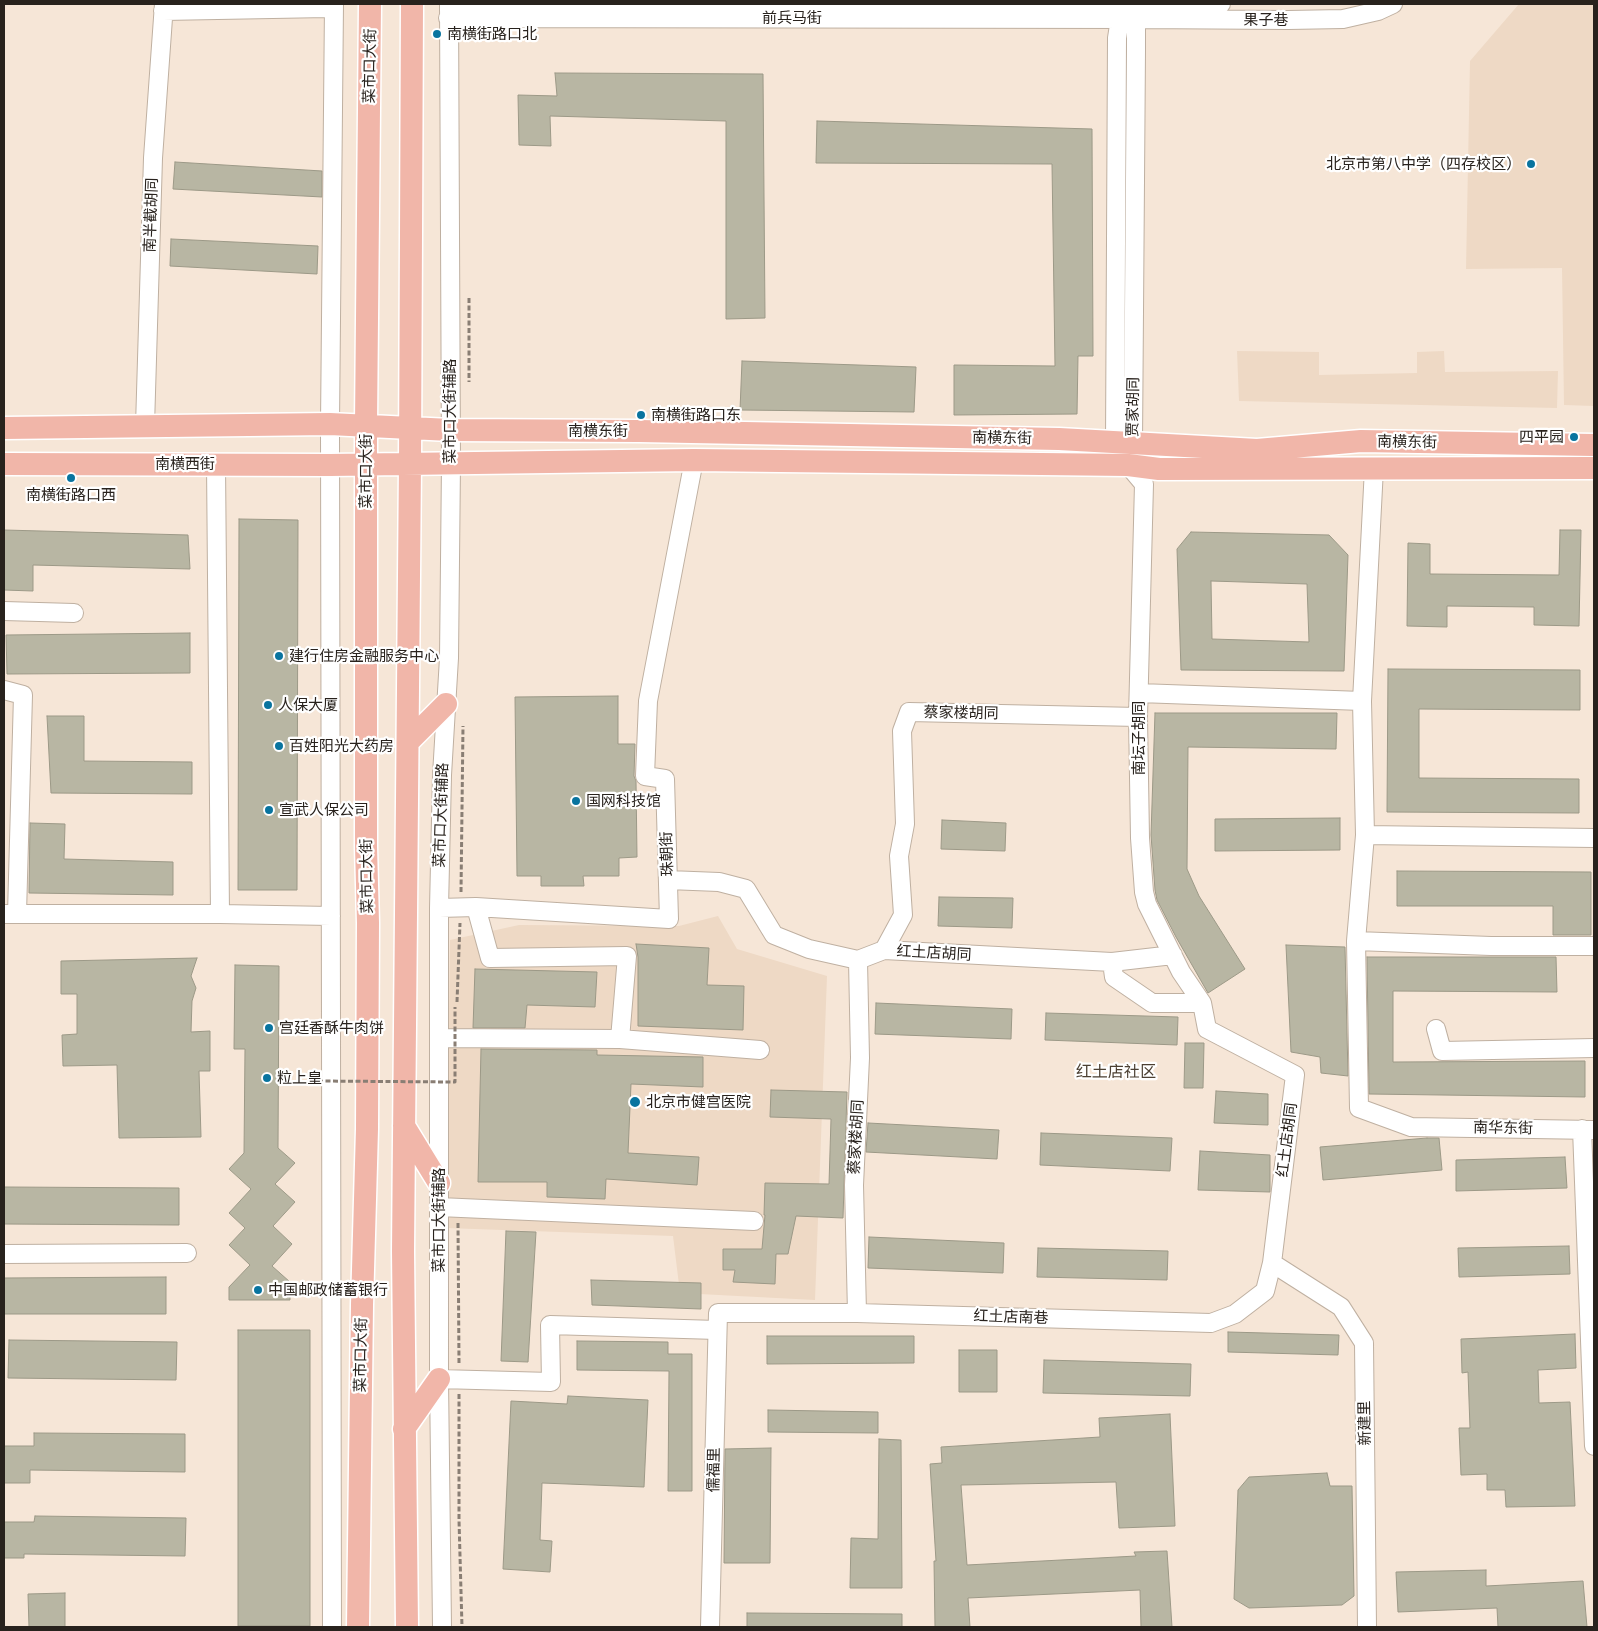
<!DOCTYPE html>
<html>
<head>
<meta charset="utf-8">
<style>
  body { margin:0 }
  #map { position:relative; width:1598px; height:1631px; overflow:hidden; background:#f6e6d7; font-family:"Asap Condensed",sans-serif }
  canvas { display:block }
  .frame { position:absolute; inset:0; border:5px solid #28221d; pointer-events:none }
</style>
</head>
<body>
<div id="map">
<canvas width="1598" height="1631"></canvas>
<div class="frame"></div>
</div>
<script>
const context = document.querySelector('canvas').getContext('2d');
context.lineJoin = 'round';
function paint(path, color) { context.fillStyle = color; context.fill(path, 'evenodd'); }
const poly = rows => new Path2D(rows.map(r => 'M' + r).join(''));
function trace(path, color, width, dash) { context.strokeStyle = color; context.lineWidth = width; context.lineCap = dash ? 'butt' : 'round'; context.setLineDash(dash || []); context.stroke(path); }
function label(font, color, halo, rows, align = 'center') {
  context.font = font + ' "Asap Condensed","Noto Sans SC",sans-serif'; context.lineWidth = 4.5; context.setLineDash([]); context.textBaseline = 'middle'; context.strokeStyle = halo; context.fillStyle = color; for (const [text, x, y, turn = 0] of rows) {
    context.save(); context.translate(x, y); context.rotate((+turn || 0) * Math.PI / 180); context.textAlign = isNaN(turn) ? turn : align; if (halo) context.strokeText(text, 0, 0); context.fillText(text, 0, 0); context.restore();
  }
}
const built = poly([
  [1519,4,1594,4,1594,406,1564,405,1562,268,1466,269,1470,61],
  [1237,351,1319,352,1319,375,1417,373,1417,352,1444,351,1445,372,1558,371,1557,408,1239,401],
  [718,916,737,949,827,976,815,1300,680,1293,673,1236,446,1228,450,940,519,925,679,926]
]);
const building = poly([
  [555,73,763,74,765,318,726,319,726,121,550,116,551,146,519,145,518,95,557,96,555,73],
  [817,121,1092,129,1093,356,1078,356,1077,414,954,415,954,365,1055,366,1052,164,816,163,817,121],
  [175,162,322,171,322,197,173,189,175,162],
  [171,239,318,246,317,274,170,266,171,239],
  [742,361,916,367,914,412,740,410,742,361],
  [239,519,298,520,297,890,238,890,239,519],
  [4,530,188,535,190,569,33,565,33,591,4,590,4,530],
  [1560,530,1581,530,1579,626,1534,625,1534,607,1447,606,1447,627,1407,626,1408,543,1430,544,1430,574,1559,575,1560,530],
  [1191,532,1329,535,1348,555,1344,671,1181,670,1177,549,1191,532],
  [1211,581,1307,584,1309,642,1212,639,1211,581],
  [190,633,190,673,7,674,6,635,190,633],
  [1388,669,1580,670,1580,710,1419,709,1419,778,1579,779,1579,813,1387,812,1388,669],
  [618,696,618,744,635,744,634,776,636,781,637,857,619,858,619,876,583,876,584,886,541,886,541,876,517,876,515,697,618,696],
  [1155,713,1337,713,1336,749,1188,747,1187,869,1199,896,1245,969,1208,993,1176,937,1157,900,1155,890,1151,835,1155,713],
  [47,716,84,716,84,761,192,762,192,794,51,793,47,716],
  [1340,818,1340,850,1215,851,1215,819,1340,818],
  [942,820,1006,823,1005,851,941,849,942,820],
  [30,823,65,824,64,859,173,862,173,895,29,893,30,823],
  [1397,871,1591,872,1591,935,1553,935,1553,906,1397,906,1397,871],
  [939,897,1013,898,1012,928,938,926,939,897],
  [636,944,709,948,707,985,744,986,743,1030,638,1026,638,957,636,944],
  [1286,945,1345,947,1348,1076,1321,1073,1320,1057,1291,1052,1286,945],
  [1367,957,1556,957,1557,992,1393,991,1393,1062,1585,1061,1585,1097,1369,1094,1367,957],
  [197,958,191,976,196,988,192,1001,191,1032,210,1031,210,1071,199,1071,201,1137,119,1138,117,1065,63,1066,62,1035,77,1034,77,994,61,994,61,961,197,958],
  [235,965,279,966,278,1148,295,1163,275,1184,295,1202,273,1226,292,1244,272,1266,290,1282,290,1300,229,1300,229,1287,250,1265,229,1245,245,1228,229,1213,251,1189,229,1169,244,1153,245,1049,234,1049,235,965],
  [475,969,597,972,595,1007,527,1005,525,1028,473,1028,475,969],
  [876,1003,1012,1009,1011,1039,875,1034,876,1003],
  [1046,1013,1178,1017,1177,1045,1045,1040,1046,1013],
  [1185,1043,1204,1043,1203,1088,1184,1088,1185,1043],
  [481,1049,597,1050,597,1055,703,1057,703,1087,631,1084,628,1153,699,1157,697,1185,606,1179,605,1199,547,1197,547,1182,478,1182,481,1049],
  [771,1090,847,1092,843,1218,796,1216,788,1254,776,1254,775,1284,733,1282,735,1270,723,1270,723,1249,762,1249,765,1215,764,1215,765,1183,829,1184,831,1119,770,1117,771,1090],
  [1216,1091,1268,1094,1268,1125,1214,1123,1216,1091],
  [868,1123,999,1130,997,1159,866,1152,868,1123],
  [1041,1133,1172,1138,1170,1171,1040,1165,1041,1133],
  [1427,1138,1439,1138,1442,1170,1323,1180,1320,1147,1427,1138],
  [1200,1151,1270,1155,1270,1192,1198,1190,1200,1151],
  [1565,1157,1567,1188,1456,1191,1456,1160,1565,1157],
  [4,1187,179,1188,179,1225,4,1224,4,1187],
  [506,1231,536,1232,528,1362,501,1361,506,1231],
  [869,1237,1004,1243,1003,1273,868,1268,869,1237],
  [1569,1246,1570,1274,1459,1277,1458,1248,1569,1246],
  [1038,1248,1168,1251,1167,1280,1037,1277,1038,1248],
  [166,1277,166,1314,4,1314,4,1278,166,1277],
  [591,1280,701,1283,701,1309,592,1305,591,1280],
  [238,1330,310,1330,310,1626,238,1626,238,1330],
  [1228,1332,1339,1335,1338,1355,1228,1352,1228,1332],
  [1575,1334,1576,1368,1538,1370,1539,1403,1570,1402,1575,1506,1506,1507,1505,1490,1487,1490,1487,1474,1461,1475,1459,1428,1470,1428,1468,1372,1462,1373,1461,1339,1575,1334],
  [767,1336,914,1336,914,1363,767,1364,767,1336],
  [9,1340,177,1342,176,1380,8,1378,9,1340],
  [577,1341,668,1342,668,1354,692,1354,692,1491,668,1491,669,1371,577,1370,577,1341],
  [959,1350,997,1350,997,1392,959,1392,959,1350],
  [1044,1360,1191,1364,1190,1396,1043,1393,1044,1360],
  [568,1396,648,1400,644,1487,542,1483,540,1540,552,1541,550,1572,503,1569,511,1401,567,1404,568,1396],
  [768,1410,878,1412,878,1433,768,1432,768,1410],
  [1170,1414,1175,1526,1119,1528,1116,1482,961,1485,967,1565,1136,1556,1134,1552,1167,1551,1172,1627,1141,1627,1140,1590,968,1598,970,1627,935,1627,934,1561,936,1561,930,1464,942,1463,941,1447,1100,1437,1099,1418,1170,1414],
  [34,1433,185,1434,185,1472,30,1470,30,1483,4,1483,4,1446,34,1446,34,1433],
  [879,1439,901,1440,902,1588,850,1588,851,1538,878,1539,879,1439],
  [771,1448,770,1563,724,1563,725,1449,771,1448],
  [1327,1473,1330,1486,1352,1486,1354,1596,1342,1605,1249,1608,1234,1599,1238,1490,1249,1477,1327,1473],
  [35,1516,186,1518,185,1556,24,1554,24,1558,4,1558,4,1522,34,1522,35,1516],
  [1486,1570,1486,1586,1583,1581,1587,1627,1498,1627,1497,1608,1398,1612,1396,1572,1486,1570],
  [65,1593,65,1627,29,1627,28,1594,65,1593],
  [747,1613,902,1614,902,1627,747,1627,747,1613]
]);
const path = poly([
  [469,298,469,382],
  [461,892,463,726],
  [457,1002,460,923],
  [458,1223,459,1364],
  [459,1394,459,1520,462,1627]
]);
const minor = poly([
  [1129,4,1120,19,1117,38,1115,442,1128,465,1144,484,1138,717,1140,838,1144,892,1147,904,1181,972,1202,1003],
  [449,5,1221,4],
  [163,11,327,8],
  [448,18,1136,19,1288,20,1343,19,1378,11,1393,4],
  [145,426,153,158,164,4],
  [1130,455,1133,442,1136,50,1136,19,1131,8],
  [216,464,220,914],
  [1374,468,1362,701,1365,835,1356,941,1359,1108,1411,1127,1594,1130],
  [4,611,74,613],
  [4,690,23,695,17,914],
  [1139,693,1362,701],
  [1365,835,1594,838],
  [668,880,719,882,746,889,774,935,809,949,858,960,884,950,1112,962,1173,955],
  [476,907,490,958,627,956,620,1039],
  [439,908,476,907,669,919,665,779,645,776,648,701,694,460],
  [4,914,220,914,331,916],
  [1356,941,1491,946,1594,946],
  [884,950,903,915,899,856,905,824,902,731,909,712,1138,717],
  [1436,1029,1442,1051,1594,1048],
  [439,1038,620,1039,760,1050],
  [1582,1129,1594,1446],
  [439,1207,754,1221],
  [4,1254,187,1253],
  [1272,1263,1341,1307,1364,1343,1367,1627],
  [857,1313,854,1185,860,1058,858,960],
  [439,1379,551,1382,550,1325,717,1330],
  [332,1627,330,424,334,4],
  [442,1627,439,1379,439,908,442,775,449,658,451,463,449,4],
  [710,1627,718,1313,857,1313,1211,1323,1235,1314,1265,1291,1272,1263,1295,1075,1207,1029,1202,1003,1152,1003,1114,977,1112,962]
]);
const major = poly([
  [4,428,330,424,450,430,639,431,1059,439,1257,450,1361,441,1594,445],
  [4,464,330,465,694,460,1128,465,1159,469,1594,468],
  [408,742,446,704],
  [404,1126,439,1183],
  [404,1429,439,1379],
  [358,1627,362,1305,367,1129,368,923,366,846,366,424,370,4],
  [407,1627,403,1251,410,463,412,4]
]);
const pathBridge = poly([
  [318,1081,455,1082,455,1007]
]);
const markers = [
  [437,34,5,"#09749f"],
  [1531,164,5,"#09749f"],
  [641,415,5,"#09749f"],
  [1574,437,5,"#09749f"],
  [71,478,5,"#09749f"],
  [279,656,5,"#09749f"],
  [268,705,5,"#09749f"],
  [279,746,5,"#09749f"],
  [576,801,5,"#09749f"],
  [269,810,5,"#09749f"],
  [269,1028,5,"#09749f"],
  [267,1078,5,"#09749f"],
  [635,1102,6,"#09749f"],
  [258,1290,5,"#09749f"]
];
const streetNames = [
  ["前兵马街",792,18],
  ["果子巷",1266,20],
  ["菜市口大街",370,66,-89],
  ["南半截胡同",151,215,-88],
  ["贾家胡同",1133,407,-89],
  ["菜市口大街辅路",450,411,-90],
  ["南横东街",598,431],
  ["南横东街",1002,438,1],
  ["南横东街",1407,442,1],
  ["南横西街",185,464],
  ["菜市口大街",366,471,-90],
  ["蔡家楼胡同",961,713,1],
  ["南坛子胡同",1139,738,-90],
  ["菜市口大街辅路",441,815,-88],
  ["珠朝街",667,854,-92],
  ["菜市口大街",367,876,-91],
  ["红土店胡同",934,953,3],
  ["南华东街",1503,1128,1],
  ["蔡家楼胡同",856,1137,-87],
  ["红土店胡同",1287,1140,-83],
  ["菜市口大街辅路",439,1220,-90],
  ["红土店南巷",1011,1317,2],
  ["菜市口大街",361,1355,-89],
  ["新建里",1365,1423,-91],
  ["儒福里",714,1470,-89]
];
const poiNames = [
  ["南横街路口北",447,34],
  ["北京市第八中学（四存校区）",1521,164,"right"],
  ["南横街路口东",651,415],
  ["四平园",1564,437,"right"],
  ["南横街路口西",71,495,"center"],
  ["建行住房金融服务中心",289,656],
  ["人保大厦",278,705],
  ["百姓阳光大药房",289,746],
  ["国网科技馆",586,801],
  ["宣武人保公司",279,810],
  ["宫廷香酥牛肉饼",279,1028],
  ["粒上皇",277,1078],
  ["北京市健宫医院",646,1102],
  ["中国邮政储蓄银行",268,1290]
];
const neighbourhoodNames = [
  ["红土店社区",1116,1072]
];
paint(built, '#eed9c5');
paint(building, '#b8b6a3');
trace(building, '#9c9987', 1);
trace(minor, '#bfb0a1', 20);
trace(major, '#fff', 25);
trace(path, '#897e74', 3, [5, 2.5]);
trace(minor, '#fff', 18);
trace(major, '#f1b6a9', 22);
trace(pathBridge, '#897e74', 3, [5, 2.5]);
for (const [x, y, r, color] of markers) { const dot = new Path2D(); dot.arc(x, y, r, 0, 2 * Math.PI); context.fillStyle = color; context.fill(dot); trace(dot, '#fff', 2); }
label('15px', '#28221d', '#fff', streetNames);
label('15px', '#28221d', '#fff', poiNames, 'left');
label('16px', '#4c4033', '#fff', neighbourhoodNames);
</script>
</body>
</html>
